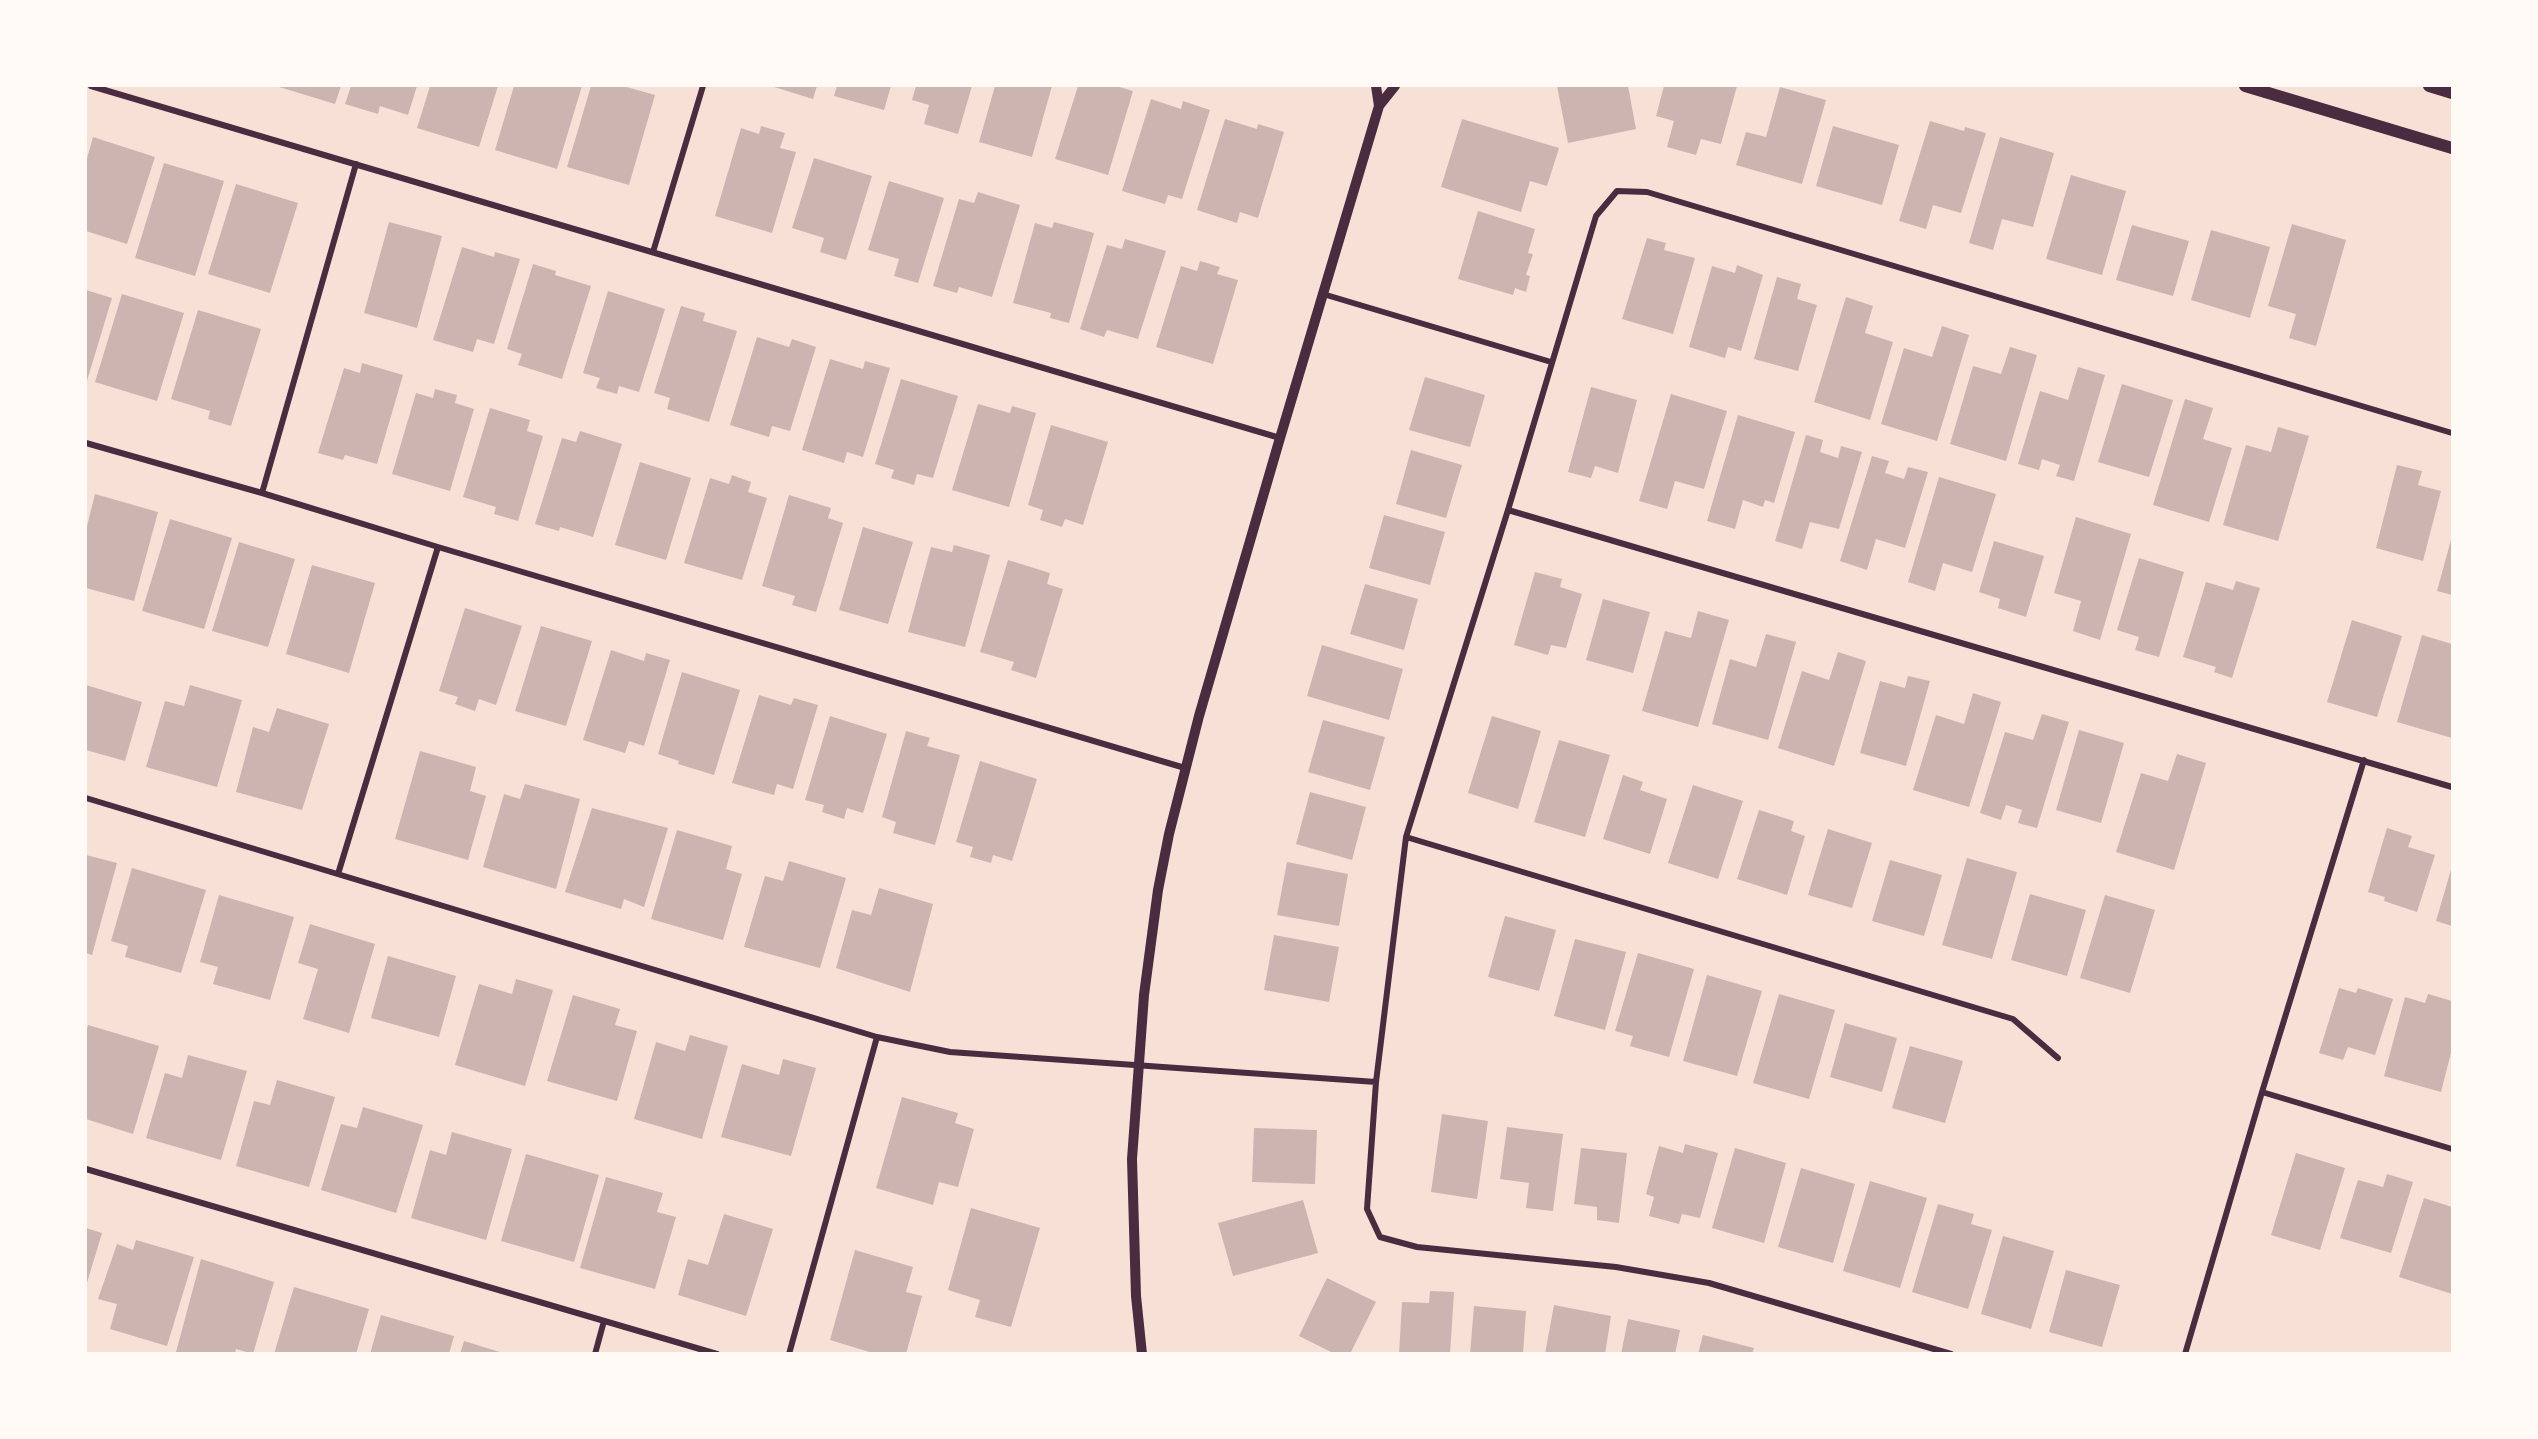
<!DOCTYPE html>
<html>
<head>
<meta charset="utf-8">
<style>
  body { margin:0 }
  #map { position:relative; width:2538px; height:1439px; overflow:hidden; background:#f7e1d7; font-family:"Titillium Web",sans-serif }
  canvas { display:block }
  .frame { position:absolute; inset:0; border:87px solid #fffaf5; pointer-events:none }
</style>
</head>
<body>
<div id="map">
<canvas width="2538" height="1439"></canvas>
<div class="frame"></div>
</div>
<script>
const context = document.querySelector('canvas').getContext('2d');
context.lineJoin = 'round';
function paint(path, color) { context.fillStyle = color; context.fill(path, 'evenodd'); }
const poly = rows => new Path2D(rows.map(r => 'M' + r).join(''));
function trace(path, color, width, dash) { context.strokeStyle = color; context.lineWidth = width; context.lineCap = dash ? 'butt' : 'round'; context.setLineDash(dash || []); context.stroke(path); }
const building = poly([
  [276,86,341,86,335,104],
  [351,86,417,86,408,115,380,106,378,114,345,104],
  [430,86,498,86,479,147,417,128],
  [514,86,582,86,557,169,495,150],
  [591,86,623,86,655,95,629,185,567,167],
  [771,86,817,86,813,99],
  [837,86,891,86,884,110,834,96],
  [916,86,972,86,958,134,924,124,929,105,912,100],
  [995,86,1052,86,1032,157,979,142],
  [1078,86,1116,86,1133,91,1108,175,1055,159],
  [1557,86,1628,86,1636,129,1568,143],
  [1664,86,1737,86,1721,144,1701,139,1696,155,1667,147,1674,121,1656,116],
  [1780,87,1826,100,1802,184,1736,165,1746,132,1766,137],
  [1151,99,1181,109,1183,101,1210,110,1182,199,1168,195,1165,204,1122,191],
  [1225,119,1257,129,1258,124,1284,132,1258,218,1240,212,1237,223,1197,210],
  [1462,119,1559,148,1547,186,1530,181,1521,212,1441,187],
  [1930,121,1964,131,1965,127,1986,133,1961,213,1933,205,1926,229,1899,221],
  [761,126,785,133,780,148,796,152,772,233,715,216,741,128,759,134],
  [1833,126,1899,145,1882,205,1816,186],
  [93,137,155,157,127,244,86,231,86,162],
  [2000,137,2054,153,2033,227,2002,219,1993,250,1969,243],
  [814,158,872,176,846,260,820,252,824,238,792,228],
  [164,163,224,181,195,276,135,258],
  [2071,175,2126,191,2102,275,2046,259],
  [889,181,944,198,918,283,894,276,899,259,868,250],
  [236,184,298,203,270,293,208,274],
  [978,192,1020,205,992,297,959,287,957,293,933,286,959,199,974,203],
  [1478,211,1535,229,1528,253,1533,254,1526,275,1530,276,1526,292,1515,288,1513,295,1458,279],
  [389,222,442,236,417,328,364,313],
  [1054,222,1094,233,1069,323,1050,318,1051,313,1013,303,1035,223,1052,228],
  [2292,224,2346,240,2316,346,2289,338,2296,314,2268,306],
  [2132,225,2189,241,2173,296,2116,280],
  [2211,230,2270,247,2250,318,2191,300],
  [1647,238,1666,243,1664,250,1695,258,1673,334,1622,319],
  [1125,239,1166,251,1138,339,1107,330,1104,337,1080,329,1107,245,1122,249],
  [462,247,494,257,495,252,520,259,494,344,477,339,473,352,433,340],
  [1200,261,1220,267,1217,274,1238,280,1213,364,1156,347,1181,266,1197,271],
  [533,264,556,271,555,275,591,286,562,379,518,365,522,354,507,349],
  [1737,265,1763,275,1741,351,1728,347,1725,358,1689,347,1712,266,1735,273],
  [1777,277,1801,284,1797,299,1817,305,1798,371,1754,359],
  [86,290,112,298,86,384],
  [608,291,665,309,639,392,619,386,617,394,596,388,600,378,583,373],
  [122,294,184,313,157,401,95,382],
  [1846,297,1873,306,1865,333,1893,342,1870,420,1814,402],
  [681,306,705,313,703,321,737,331,709,422,667,409,670,398,654,393],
  [198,310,261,329,231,426,208,419,210,411,171,399],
  [1942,326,1969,335,1937,441,1881,424,1904,348,1932,357],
  [757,337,789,347,792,339,816,347,790,431,772,426,769,437,730,425],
  [2010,347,2037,355,2006,461,1950,444,1973,366,2001,374],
  [830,359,863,369,865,361,890,368,863,457,847,452,844,463,802,450],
  [362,363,403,375,377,464,345,455,343,460,318,453,344,368,360,373],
  [2078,367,2105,375,2074,481,2056,476,2060,465,2042,459,2039,470,2018,464,2040,391,2068,400],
  [1425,377,1485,395,1470,447,1409,430],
  [901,379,958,396,933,478,917,474,914,485,891,478,894,470,875,464],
  [2122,384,2173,400,2149,477,2098,462],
  [1591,387,1637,400,1618,473,1595,466,1591,478,1568,472],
  [435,389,457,395,455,403,474,409,450,491,392,474,416,393,433,398],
  [1671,394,1727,411,1704,489,1675,481,1667,509,1639,501],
  [2185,399,2213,408,2203,439,2232,448,2209,522,2153,505],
  [978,404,1010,413,1012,406,1036,413,1009,507,952,490],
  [490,408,530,420,527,431,543,436,518,521,494,514,496,507,463,497],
  [1738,415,1795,432,1774,503,1765,500,1763,507,1743,500,1735,529,1707,521],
  [1051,425,1108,442,1083,525,1065,519,1062,527,1040,520,1043,510,1028,505],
  [2278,427,2309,436,2278,541,2223,525,2246,445,2271,452],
  [580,431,622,444,593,537,560,527,559,531,535,524,562,438,576,442],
  [1806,435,1823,440,1820,452,1838,458,1841,446,1862,452,1839,529,1810,522,1802,549,1775,541],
  [1411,450,1462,465,1446,518,1396,504],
  [1872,456,1889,461,1885,473,1904,479,1908,467,1928,472,1905,548,1876,539,1867,570,1840,561],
  [640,462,691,478,666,560,615,545],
  [2397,465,2422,471,2418,485,2441,491,2423,561,2376,548],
  [732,475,751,482,748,492,767,498,742,580,684,563,710,478,729,484],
  [1939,477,1996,494,1972,572,1943,563,1935,591,1908,582],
  [95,494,158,512,134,601,86,588,86,530],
  [789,495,831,508,828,518,843,523,816,612,792,605,795,596,762,586],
  [1384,515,1445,532,1430,585,1369,568],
  [2076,517,2131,534,2100,640,2073,631,2081,601,2054,593],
  [170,519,232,538,204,629,142,611],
  [863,527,913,542,888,624,839,610],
  [2452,536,2452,595,2437,591],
  [1994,541,2044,556,2026,617,1998,608,2000,599,1979,592],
  [239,542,295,559,268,647,212,631],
  [954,545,990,555,965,647,908,632,931,547,952,552],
  [2139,558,2184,572,2159,657,2135,650,2139,637,2117,630],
  [1008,560,1050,573,1047,584,1063,589,1036,678,1011,670,1014,662,980,652],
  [312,565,375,583,349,673,286,654],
  [1535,572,1562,579,1560,587,1582,594,1566,648,1551,645,1548,655,1514,645],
  [2236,581,2260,588,2232,678,2214,672,2216,667,2183,657,2206,582,2233,590],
  [1365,584,1418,599,1404,650,1350,634],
  [1603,599,1650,612,1633,673,1586,660],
  [465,608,522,626,496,705,479,699,475,711,455,704,458,697,439,691],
  [1698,611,1729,620,1698,727,1642,711,1665,631,1691,638],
  [2352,620,2402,636,2377,717,2327,702],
  [541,626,592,641,566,726,515,711],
  [1766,634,1796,642,1768,740,1712,724,1730,659,1756,667],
  [2422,635,2452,644,2452,738,2397,722],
  [1322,645,1403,669,1389,720,1307,696],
  [611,650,644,661,646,653,670,660,644,746,629,741,625,753,583,740],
  [1838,652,1866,661,1834,766,1778,748,1802,671,1829,680],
  [682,672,740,690,714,775,678,764,679,761,658,754],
  [1908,676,1930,681,1906,766,1860,753,1880,681,1905,688],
  [86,685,142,702,125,761,86,750],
  [190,685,242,700,217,787,146,767,165,701,184,706],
  [1973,693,2001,702,1969,807,1913,790,1936,715,1964,724],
  [759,695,791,705,794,698,818,705,793,789,777,784,774,795,732,783],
  [277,708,329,724,302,810,236,792,253,727,269,732],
  [2042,714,2069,722,2037,828,2018,823,2022,810,2006,805,2001,820,1980,813,2005,732,2033,740],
  [830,716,887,734,863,813,847,808,844,819,822,812,824,805,805,800],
  [1492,716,1541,731,1518,809,1468,793],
  [1323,720,1385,737,1370,790,1308,772],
  [2079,730,2124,743,2101,823,2056,810],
  [906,731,930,738,927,746,960,755,935,845,893,833,896,822,882,817],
  [1559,740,1610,755,1585,837,1534,822],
  [420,751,476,767,470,791,486,796,468,860,395,839],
  [2177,754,2206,763,2174,870,2116,852,2141,773,2168,781],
  [980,761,1037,779,1012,861,993,855,991,863,970,857,973,847,956,842],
  [1623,775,1643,782,1640,790,1667,799,1650,854,1603,839],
  [525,784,580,799,556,889,483,867,504,794,520,799],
  [1693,785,1743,801,1718,879,1668,863],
  [1310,792,1366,807,1352,860,1296,844],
  [592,808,668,828,644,907,624,899,621,909,565,892],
  [1759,810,1794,821,1791,831,1805,836,1787,895,1737,879],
  [2387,828,2412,836,2408,847,2435,855,2417,912,2384,901,2385,897,2368,892],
  [1828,829,1872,843,1852,908,1808,895],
  [677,830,732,846,726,869,742,874,723,940,651,919],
  [86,855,117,863,92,955,86,953],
  [1967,858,2017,872,1992,959,1942,945],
  [1890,860,1942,875,1924,936,1872,921],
  [789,861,846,878,820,968,744,947,765,876,783,881],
  [1287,862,1348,874,1339,926,1277,915],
  [2452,866,2452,926,2436,921],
  [132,868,206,890,181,973,125,957,128,946,111,941],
  [879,888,933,904,910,992,836,968,852,910,871,915],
  [2030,894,2086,910,2067,976,2011,960],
  [219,895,294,917,270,1000,213,984,218,967,200,962],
  [2105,895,2155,910,2130,993,2080,978],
  [1505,916,1556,930,1539,991,1488,977],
  [310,924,375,944,349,1033,303,1019,318,969,298,963],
  [1274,935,1339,947,1329,1002,1264,990],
  [1575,939,1626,952,1605,1030,1554,1016],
  [1638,953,1694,969,1669,1057,1630,1046,1633,1036,1615,1031],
  [388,956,456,976,439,1037,371,1018],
  [1707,975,1762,991,1737,1076,1683,1061],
  [516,979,553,990,525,1086,455,1065,479,984,512,994],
  [2339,988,2356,993,2358,988,2393,999,2375,1055,2348,1047,2343,1060,2319,1053],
  [1779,994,1835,1010,1809,1099,1753,1083],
  [2428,994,2452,1001,2452,1049,2441,1092,2384,1076,2405,997,2425,1003],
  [573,995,620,1009,615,1025,637,1031,617,1101,547,1081],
  [1845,1023,1897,1038,1882,1092,1830,1077],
  [88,1025,159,1046,133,1134,86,1119,86,1033],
  [690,1035,728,1046,702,1139,634,1119,656,1042,685,1051],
  [1910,1046,1963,1061,1945,1123,1892,1108],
  [188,1055,247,1071,221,1160,146,1138,165,1073,182,1078],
  [783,1059,816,1068,791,1156,721,1137,742,1064,779,1075],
  [277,1080,335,1097,309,1187,236,1166,254,1101,270,1105],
  [902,1097,958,1113,955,1123,974,1129,958,1187,939,1182,933,1205,876,1188],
  [363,1107,423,1125,396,1213,321,1190,341,1124,357,1128],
  [1442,1114,1488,1121,1477,1199,1431,1192],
  [1507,1127,1563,1134,1553,1211,1526,1208,1529,1183,1500,1179],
  [1254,1128,1317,1130,1315,1184,1252,1182],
  [452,1132,512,1149,486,1240,411,1218,430,1150,446,1155],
  [1685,1144,1718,1153,1700,1218,1682,1214,1679,1224,1649,1216,1654,1197,1646,1194,1659,1146,1683,1153],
  [1581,1148,1627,1153,1619,1223,1597,1220,1597,1207,1574,1204],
  [1735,1148,1786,1163,1764,1243,1712,1228],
  [2296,1153,2345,1168,2320,1250,2271,1235],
  [526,1154,599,1175,574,1262,501,1241],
  [1801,1168,1855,1184,1833,1263,1778,1247],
  [2387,1174,2413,1182,2391,1253,2340,1238,2358,1180,2383,1187],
  [606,1177,663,1193,657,1212,676,1217,655,1289,580,1268],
  [1870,1181,1927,1198,1900,1288,1843,1271],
  [2424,1198,2452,1207,2452,1294,2399,1277],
  [1303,1200,1318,1253,1233,1276,1218,1223],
  [1938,1204,1974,1214,1971,1224,1992,1230,1968,1309,1912,1292],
  [971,1208,1040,1228,1011,1327,975,1317,980,1300,948,1290],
  [724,1214,773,1229,746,1316,678,1295,688,1259,708,1265],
  [86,1228,102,1233,86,1286],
  [2003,1236,2054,1251,2031,1329,1981,1314],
  [136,1240,194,1257,167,1346,110,1329,117,1304,98,1299,117,1244,133,1250],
  [855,1250,913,1267,906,1292,922,1296,906,1354,876,1354,830,1340],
  [201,1259,274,1282,253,1354,236,1349,235,1354,176,1352],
  [2066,1270,2120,1285,2102,1347,2049,1332],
  [1327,1278,1376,1302,1350,1354,1335,1354,1299,1336],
  [294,1287,369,1309,356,1354,274,1354],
  [1430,1291,1454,1292,1450,1354,1399,1354,1402,1302,1429,1303],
  [1554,1305,1611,1316,1605,1354,1545,1354],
  [1474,1306,1526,1311,1523,1354,1470,1354],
  [381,1315,454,1336,449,1354,370,1354],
  [1628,1319,1680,1330,1675,1354,1621,1354],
  [1703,1335,1754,1348,1752,1354,1698,1354],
  [464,1341,503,1353,503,1354,460,1354]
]);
const minor = poly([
  [91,86,1280,438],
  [653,252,703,86],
  [1323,294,1551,362],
  [86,443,262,493,438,547,1185,768],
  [262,493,356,164],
  [1508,510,2452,787],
  [86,798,877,1037,950,1052,1376,1082],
  [1406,837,2013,1019,2058,1058],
  [338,874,438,547],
  [2262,1092,2452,1149],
  [86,1169,717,1354],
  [595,1354,604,1321],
  [789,1354,877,1037],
  [1951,1354,1709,1283,1616,1267,1417,1247,1380,1237,1367,1209,1376,1082,1406,837,1508,510,1596,216,1617,191,1647,192,2452,433],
  [2185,1354,2262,1092,2364,760]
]);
const tertiary = poly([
  [1376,86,1379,106],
  [1142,1354,1136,1296,1132,1159,1144,995,1158,890,1169,834,1199,716,1280,438,1379,106,1395,86]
]);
const secondary = poly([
  [2245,86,2452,148],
  [2429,86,2452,93]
]);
paint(building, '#ccb4b1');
trace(minor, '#4a2c40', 6);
trace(tertiary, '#4a2c40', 10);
trace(secondary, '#4a2c40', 12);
</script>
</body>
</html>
